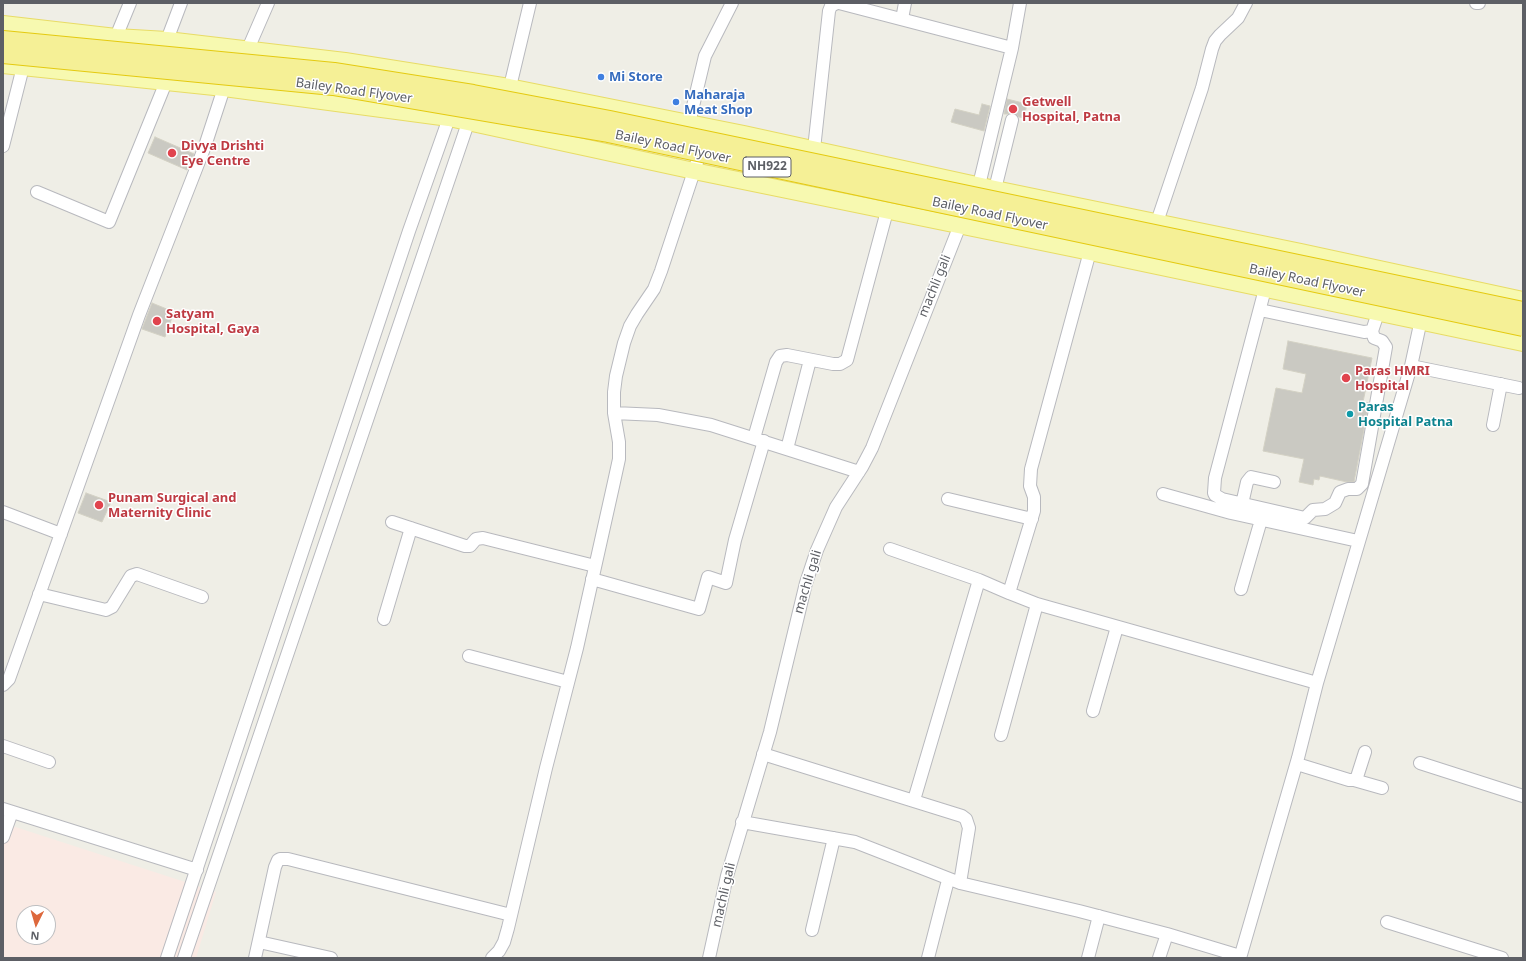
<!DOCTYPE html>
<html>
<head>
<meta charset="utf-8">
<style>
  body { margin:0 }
  #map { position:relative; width:1526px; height:961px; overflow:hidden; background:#efeee6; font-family:"Noto Sans",sans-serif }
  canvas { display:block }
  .frame { position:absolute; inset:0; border:4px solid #5d5f65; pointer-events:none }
  .north { position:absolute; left:16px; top:905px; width:40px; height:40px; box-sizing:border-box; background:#fff; border:1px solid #bebfc1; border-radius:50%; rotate:185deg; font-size:11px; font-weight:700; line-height:16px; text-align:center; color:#5d5f65 }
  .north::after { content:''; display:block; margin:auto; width:14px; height:18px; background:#dd683d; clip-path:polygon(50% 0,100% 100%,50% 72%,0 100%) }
</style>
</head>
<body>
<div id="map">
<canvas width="1526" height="961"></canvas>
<div class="frame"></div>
<div class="north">N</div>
</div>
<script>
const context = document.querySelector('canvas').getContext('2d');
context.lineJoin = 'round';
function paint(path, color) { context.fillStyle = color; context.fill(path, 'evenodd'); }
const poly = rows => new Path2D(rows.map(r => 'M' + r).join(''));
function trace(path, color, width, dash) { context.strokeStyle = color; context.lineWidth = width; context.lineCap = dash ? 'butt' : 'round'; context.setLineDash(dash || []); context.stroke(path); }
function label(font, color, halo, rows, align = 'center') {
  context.font = font + ' "Noto Sans",sans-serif'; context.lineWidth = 3; context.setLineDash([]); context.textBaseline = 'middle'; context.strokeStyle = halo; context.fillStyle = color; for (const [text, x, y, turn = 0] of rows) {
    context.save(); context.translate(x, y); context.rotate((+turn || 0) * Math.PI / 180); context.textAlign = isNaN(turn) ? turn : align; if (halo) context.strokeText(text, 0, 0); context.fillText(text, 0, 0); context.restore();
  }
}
const medical = poly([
  [3,823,216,892,196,958,3,958],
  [24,913,48,913,48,937,24,937]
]);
const building = poly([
  [1007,99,1027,104,1024,118,1019,117,1013,113,1007,114,1004,114,1007,99],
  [982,104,990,106,984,131,951,122,955,109,979,115,982,104],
  [155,137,194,154,187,170,148,153,155,137],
  [152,303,174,312,165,337,142,329,152,303],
  [1288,341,1372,358,1363,402,1369,403,1354,482,1347,482,1320,476,1319,480,1314,479,1313,485,1299,482,1304,459,1263,451,1276,388,1302,393,1306,374,1283,369,1288,341],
  [86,493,111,502,102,522,78,513,86,493]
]);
const minor = poly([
  [839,3,1012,48,979,185],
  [1476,3,1479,3],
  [902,19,905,3],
  [116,37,130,3],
  [167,40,181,3],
  [1012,48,1020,3],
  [248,49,268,3],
  [508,95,530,3],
  [689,123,705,56,732,3],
  [3,146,23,67],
  [814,149,829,11,831,6,837,3],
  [995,189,1012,120],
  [37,192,109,222,166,82],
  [1157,222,1202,88,1212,49,1215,41,1220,35,1238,18,1246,3],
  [1092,244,1031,469,1030,486,1034,497,1034,511,1009,593,1037,604,1317,683],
  [1265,289,1215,478,1214,493,1215,495,1222,499,1305,518,1313,510,1325,509,1335,503,1340,492,1348,489,1357,489,1362,484,1386,347,1382,341,1374,338,1372,331],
  [1260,310,1364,332,1372,331,1378,313],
  [1411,366,1519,388],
  [614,413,658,415,711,425,859,472],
  [1493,425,1501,384],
  [754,438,776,362,780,356,787,355,833,364,840,364,847,360,887,211],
  [787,449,810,360],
  [1163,494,1231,513,1358,541],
  [948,499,1032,519],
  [1242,504,1247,482,1251,477,1274,482],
  [3,512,61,534],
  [392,522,465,546,470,546,476,539,483,538,595,566],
  [890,549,979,580,1009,593],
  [592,579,699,609,708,577,726,583,735,540,764,441],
  [1241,589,1261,520],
  [39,594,106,610,112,607,131,576,137,574,202,597],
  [384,619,411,528],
  [469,656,568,682],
  [3,685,9,679,139,315,205,146,224,88],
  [1093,711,1117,627],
  [1001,735,1037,604],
  [3,746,49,762],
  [763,754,962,816,966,819,969,828,960,883],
  [1420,763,1523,796],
  [1297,764,1349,780,1354,780,1357,777,1365,752],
  [1354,780,1382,788],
  [914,800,979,580],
  [3,809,197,870],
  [742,822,855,842,960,883,1079,911,1167,934,1240,956],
  [3,837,12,812],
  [1387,922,1502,958],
  [812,930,834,838],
  [259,942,331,958],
  [167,958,409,231,449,118],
  [184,958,468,123],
  [255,958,275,867,278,860,280,859,288,859,511,915],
  [492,958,499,951,504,942,508,928,546,768,577,648,614,482,619,459,619,442,614,413,614,392,616,376,624,343,630,326,637,314,654,289,661,271,702,147],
  [709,958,727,876,770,732,806,583,817,550,836,507,862,467,872,448,960,225],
  [928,958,948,880],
  [1088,958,1099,916],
  [1159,958,1167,934],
  [1240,958,1298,758,1317,683,1411,366,1422,315]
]);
const major = poly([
  [3,24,116,37,167,40,345,61,509,87,744,134,995,189,1301,252,1523,300],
  [3,65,224,88,449,118,694,171,1090,252,1523,343]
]);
const highwayBridge = poly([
  [3,40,334,72,473,94,610,120,1523,311],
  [3,54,333,86,608,133,1523,327]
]);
const markers = [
  [601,77,4,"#3f7fe0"],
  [676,102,4,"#3f7fe0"],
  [1013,109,5,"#e0444e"],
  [172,153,5,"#e0444e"],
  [157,321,5,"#e0444e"],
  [1346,378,5,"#e0444e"],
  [1350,414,4,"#0f9aa8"],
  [99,505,5,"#e0444e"]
];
const shields = [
  [767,167,48]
];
const shieldNames = [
  ["NH922",767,167]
];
const shopNames = [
  ["Mi Store",609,77],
  ["Maharaja",684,95],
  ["Meat Shop",684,110]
];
const streetNames = [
  ["Bailey Road Flyover",354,91,8],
  ["Bailey Road Flyover",673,147,12],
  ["Bailey Road Flyover",990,214,12],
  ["Bailey Road Flyover",1307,281,12],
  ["machli gali",935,286,-68],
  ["machli gali",808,582,-73],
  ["machli gali",724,895,-77]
];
const healthNames = [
  ["Getwell",1022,102],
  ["Hospital, Patna",1022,117],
  ["Divya Drishti",181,146],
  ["Eye Centre",181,161],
  ["Satyam",166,314],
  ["Hospital, Gaya",166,329],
  ["Paras HMRI",1355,371],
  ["Hospital",1355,386],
  ["Punam Surgical and",108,498],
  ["Maternity Clinic",108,513]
];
const cultureNames = [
  ["Paras",1358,407],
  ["Hospital Patna",1358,422]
];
paint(medical, '#faeae4');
paint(building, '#cac9c2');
trace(building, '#d3d1c4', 1);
trace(minor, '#b8b9be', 14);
trace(major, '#e8dc66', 18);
trace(minor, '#fff', 12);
trace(major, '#f7f9b0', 16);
trace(highwayBridge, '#e4ca10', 20, []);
trace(highwayBridge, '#f5f096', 18);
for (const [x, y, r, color] of markers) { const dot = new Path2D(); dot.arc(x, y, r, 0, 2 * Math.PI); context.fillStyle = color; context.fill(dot); trace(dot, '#fff', 1.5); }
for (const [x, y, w] of shields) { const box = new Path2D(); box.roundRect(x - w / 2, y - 10, w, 20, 3); context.fillStyle = '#fff'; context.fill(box); trace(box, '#5d5f65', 1); }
label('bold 12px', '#5d5f65', null, shieldNames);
label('bold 13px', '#366cbe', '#fff', shopNames, 'left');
label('13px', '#5d5f65', '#fff', streetNames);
label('bold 13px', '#be3a42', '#fff', healthNames, 'left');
label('bold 13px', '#0d838f', '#fff', cultureNames, 'left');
</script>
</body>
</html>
